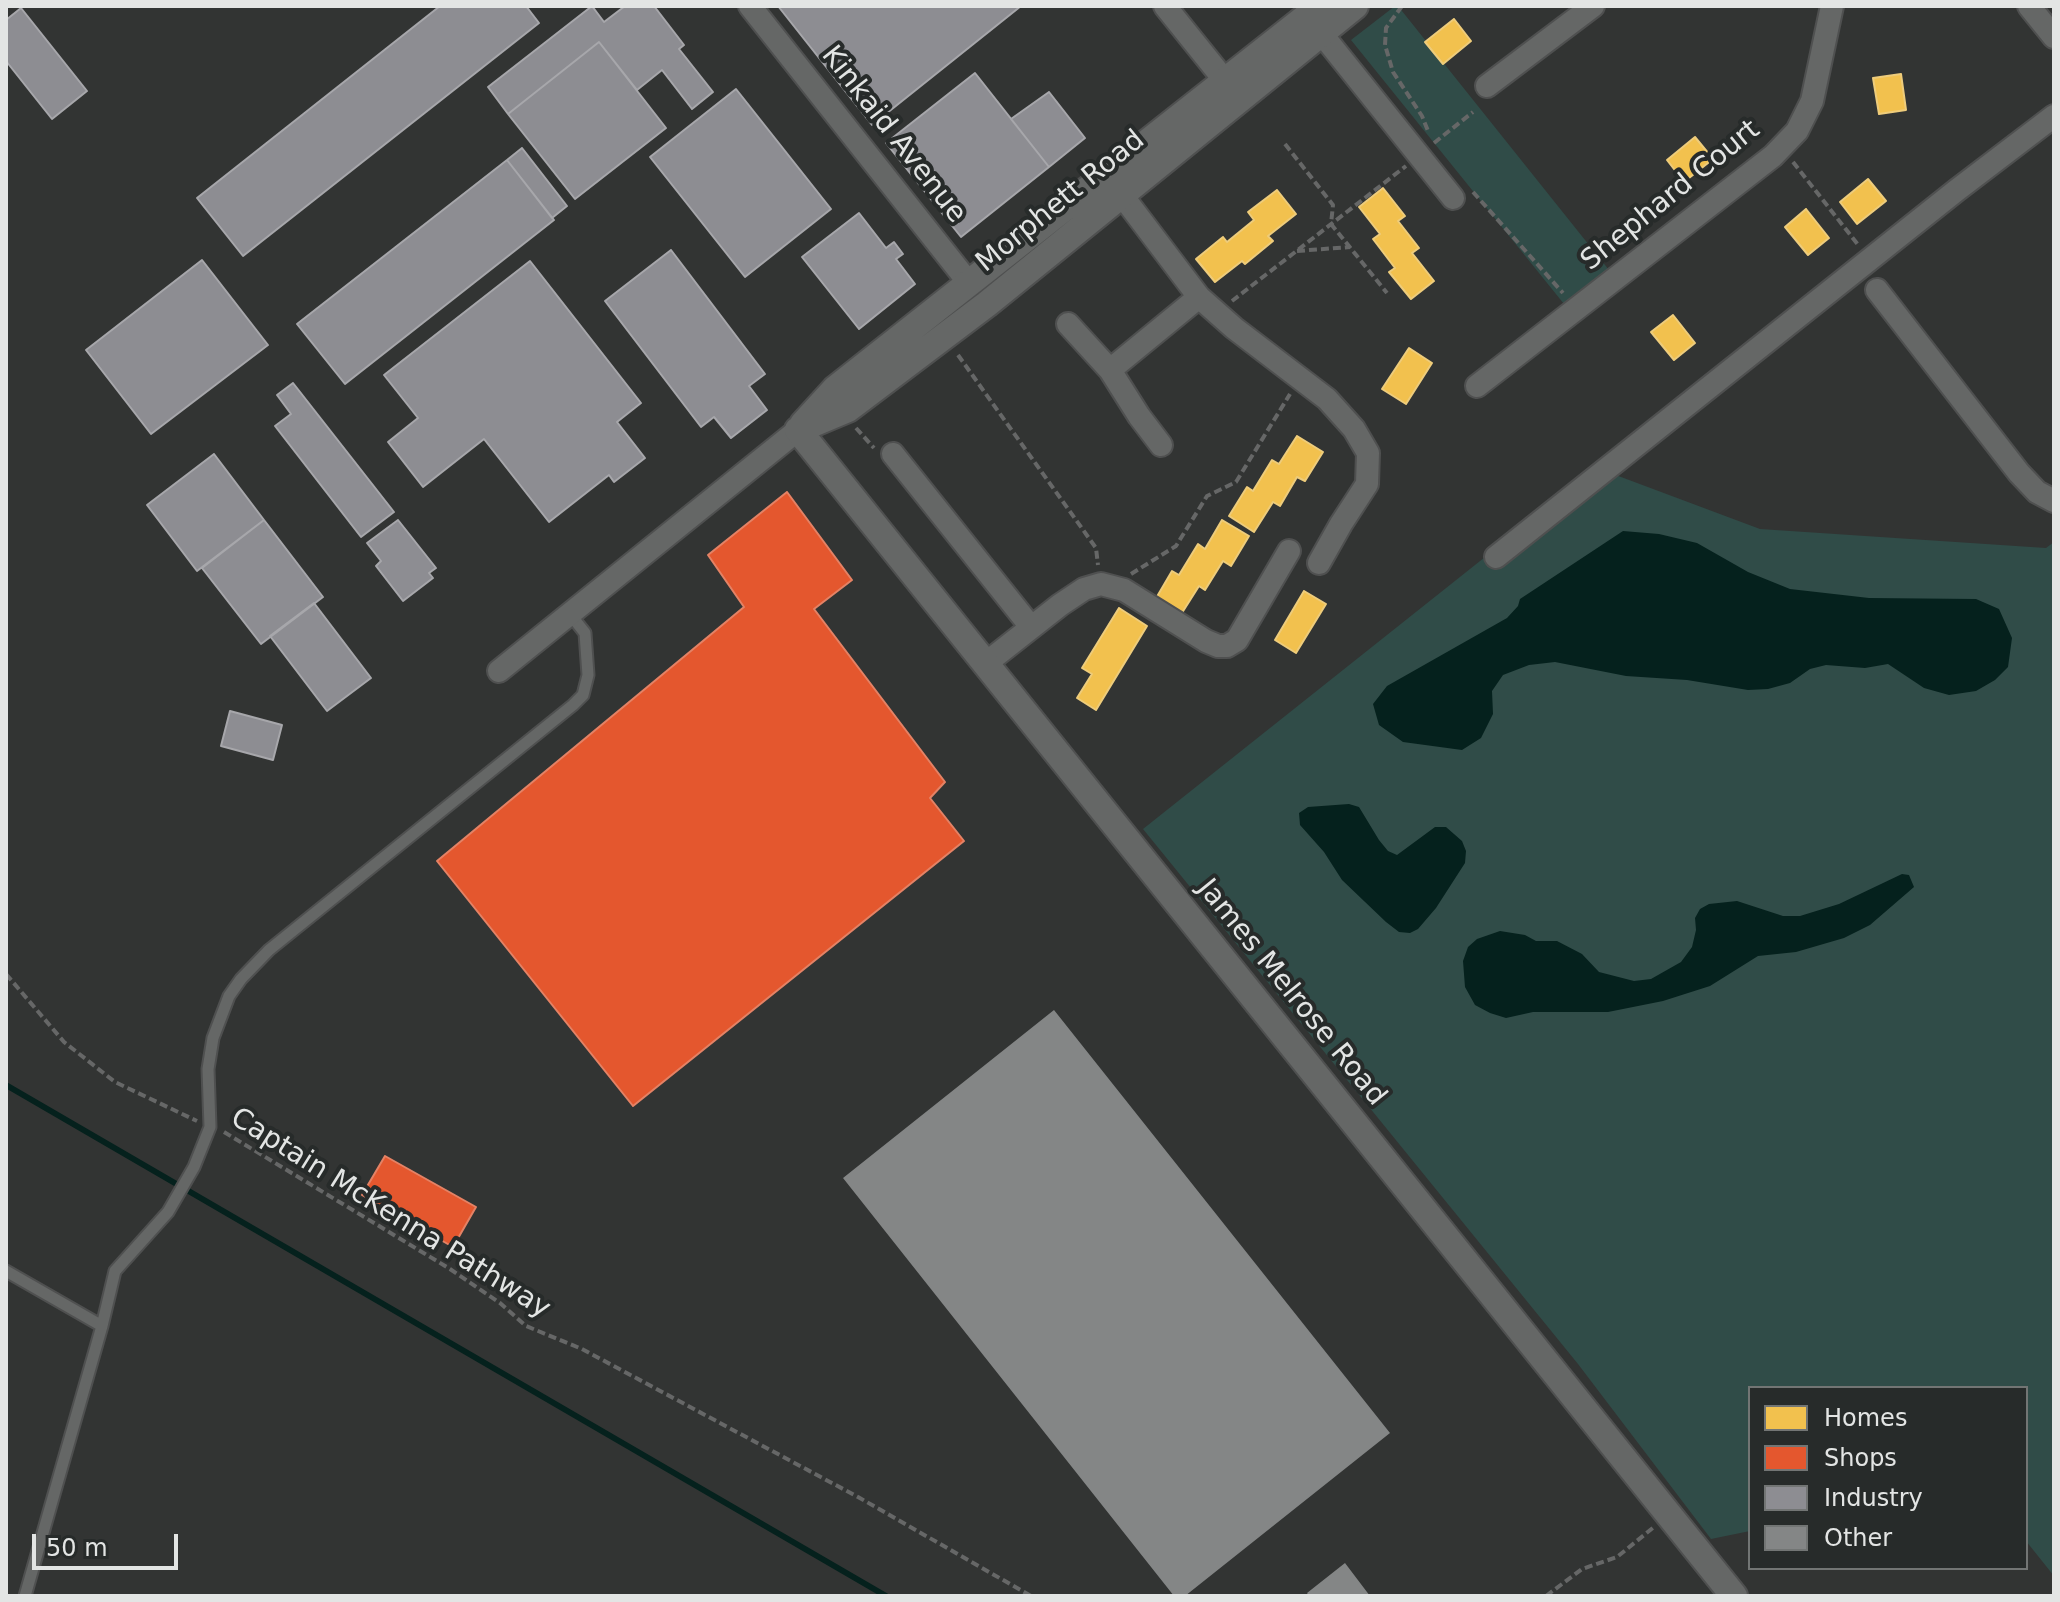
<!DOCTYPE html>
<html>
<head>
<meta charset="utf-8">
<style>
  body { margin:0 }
  #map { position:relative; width:2060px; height:1602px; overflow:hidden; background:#323433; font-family:"DejaVu Sans",sans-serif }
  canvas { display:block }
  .frame { position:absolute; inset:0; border:8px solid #e3e5e4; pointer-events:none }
  .legend { position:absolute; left:1748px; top:1386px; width:280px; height:184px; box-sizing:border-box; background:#272b2a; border:2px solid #727574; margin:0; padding:10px 14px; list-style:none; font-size:24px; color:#e3e5e4 }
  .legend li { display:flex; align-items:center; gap:16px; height:40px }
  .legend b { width:40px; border:2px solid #727574 }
  .scale { position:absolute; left:32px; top:1534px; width:146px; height:36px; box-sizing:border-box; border:4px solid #e3e5e4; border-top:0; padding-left:10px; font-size:24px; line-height:28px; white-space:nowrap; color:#e3e5e4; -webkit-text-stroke:6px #272b2a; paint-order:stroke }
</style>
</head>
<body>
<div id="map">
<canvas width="2060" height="1602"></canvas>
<div class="frame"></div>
<ul class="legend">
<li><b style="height:22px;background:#f2c14e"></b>Homes</li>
<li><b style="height:22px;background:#e4572e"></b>Shops</li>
<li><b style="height:22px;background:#8d8d92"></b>Industry</li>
<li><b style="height:22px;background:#848686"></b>Other</li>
</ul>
<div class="scale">50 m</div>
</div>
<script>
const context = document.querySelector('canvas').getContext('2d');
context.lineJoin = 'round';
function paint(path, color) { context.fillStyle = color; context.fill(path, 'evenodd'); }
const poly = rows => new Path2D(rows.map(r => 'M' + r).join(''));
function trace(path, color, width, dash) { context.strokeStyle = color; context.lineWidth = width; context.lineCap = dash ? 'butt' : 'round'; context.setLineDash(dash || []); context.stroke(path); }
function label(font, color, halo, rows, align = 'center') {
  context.font = font + ' "DejaVu Sans",sans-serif'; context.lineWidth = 8; context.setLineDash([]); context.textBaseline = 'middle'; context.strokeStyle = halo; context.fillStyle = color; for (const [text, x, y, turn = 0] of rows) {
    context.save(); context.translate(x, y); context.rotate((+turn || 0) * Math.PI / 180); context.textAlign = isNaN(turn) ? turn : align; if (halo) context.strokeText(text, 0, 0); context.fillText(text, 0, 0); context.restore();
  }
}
const green = poly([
  [1395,6,1398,6,1609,270,1564,304,1351,40],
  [1597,468,1760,529,2046,548,2054,542,2054,1576,2026,1541,2026,1388,1750,1388,1750,1531,1711,1539,1578,1364,1143,829]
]);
const water = poly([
  [1623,531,1659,534,1697,543,1748,572,1790,589,1869,598,1976,599,1999,609,2012,638,2008,667,1995,680,1976,691,1949,695,1924,688,1888,664,1865,668,1826,665,1810,669,1790,683,1768,689,1748,690,1687,680,1626,676,1555,662,1529,665,1503,675,1492,691,1493,714,1481,738,1462,750,1403,742,1379,725,1373,704,1387,686,1507,618,1518,606,1520,599],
  [1349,804,1359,807,1379,840,1388,851,1397,855,1435,827,1446,827,1462,841,1466,851,1465,863,1436,908,1418,929,1410,933,1399,932,1386,922,1342,880,1324,852,1300,825,1299,813,1308,807],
  [1902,874,1909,875,1914,887,1870,925,1844,938,1796,952,1758,956,1710,986,1663,1001,1608,1012,1533,1012,1506,1018,1490,1013,1475,1005,1465,987,1463,961,1468,947,1477,939,1500,931,1525,935,1536,941,1557,941,1582,954,1599,972,1634,981,1651,979,1681,962,1692,947,1696,930,1695,918,1700,909,1709,904,1737,901,1783,916,1800,916,1839,904]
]);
const homes = poly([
  [1454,19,1471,41,1443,64,1425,42,1454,19],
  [1901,74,1906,110,1879,114,1873,78,1901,74],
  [1695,137,1713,159,1684,182,1667,160,1695,137],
  [1868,179,1886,201,1857,224,1840,202,1868,179],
  [1383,188,1405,216,1398,221,1419,248,1412,253,1434,281,1411,299,1389,272,1395,268,1373,239,1380,234,1359,207,1383,188],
  [1277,190,1296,214,1268,236,1273,241,1245,264,1242,261,1215,282,1196,259,1223,237,1227,242,1254,220,1248,212,1277,190],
  [1806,209,1829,238,1808,255,1785,227,1806,209],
  [1673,315,1695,343,1674,360,1651,332,1673,315],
  [1409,348,1432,363,1406,404,1382,389,1409,348],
  [1297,436,1323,452,1305,481,1297,477,1280,506,1273,502,1254,532,1229,516,1247,487,1253,491,1272,460,1279,464,1297,436],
  [1222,520,1249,536,1231,566,1223,561,1205,590,1199,586,1180,616,1155,600,1172,571,1179,575,1198,544,1205,549,1222,520],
  [1304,591,1326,604,1296,653,1275,640,1304,591],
  [1119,608,1147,626,1096,710,1077,698,1092,674,1082,668,1119,608]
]);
const shops = poly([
  [787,492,852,580,814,609,945,782,930,798,964,841,633,1106,437,861,744,607,708,555,787,492],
  [385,1156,476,1207,453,1247,362,1195,385,1156]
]);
const industry = poly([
  [440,6,526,6,539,23,243,256,197,198,440,6],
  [592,6,604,22,625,6,654,6,684,45,679,49,713,92,692,109,662,70,637,90,599,42,508,114,488,87,592,6],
  [778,6,1021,6,872,125,778,6],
  [21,8,87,91,52,119,6,61,6,20,21,8],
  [599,42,666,128,575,199,508,114,599,42],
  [975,73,1049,167,961,237,886,143,975,73],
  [736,89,831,209,745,277,650,157,736,89],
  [1049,92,1085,138,1049,167,1011,119,1049,92],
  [522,148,567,206,552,218,507,160,522,148],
  [507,160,554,220,345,384,297,324,507,160],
  [859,213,886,248,894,242,903,254,896,259,915,284,859,329,802,257,859,213],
  [671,250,765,374,749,386,767,410,731,438,714,417,701,427,605,301,671,250],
  [202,260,268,345,151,434,86,350,202,260],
  [530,261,641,403,617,422,645,458,614,482,609,475,549,522,484,439,423,487,388,442,418,418,384,375,530,261],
  [293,383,394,512,361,537,275,426,291,414,277,395,293,383],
  [214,454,264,520,197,571,147,505,214,454],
  [264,520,323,597,261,644,202,568,264,520],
  [398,520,436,568,429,573,433,578,403,601,376,566,381,561,367,543,398,520],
  [314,603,371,678,327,711,270,636,314,603],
  [230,711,282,725,273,760,221,746,230,711]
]);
const stream = poly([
  [6,1085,886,1596]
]);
const building = poly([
  [1054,1010,1390,1433,1185,1596,1174,1596,843,1178],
  [1345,1563,1370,1596,1309,1596,1307,1593]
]);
const path = poly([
  [1402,6,1386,28,1385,45,1393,72,1422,116,1428,131],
  [1434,143,1473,112],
  [1285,144,1333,205,1331,224,1387,293],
  [1793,162,1859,246],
  [1473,192,1563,293],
  [1297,251,1350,247],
  [1232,301,1406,166],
  [958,355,1096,548,1098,565],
  [856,428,874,448],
  [1131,574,1176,546,1207,496,1236,482,1290,394],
  [6,974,64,1042,115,1082,197,1121],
  [224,1132,450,1269,500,1303,526,1326,582,1349,858,1497,1031,1596],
  [1546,1596,1582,1569,1617,1557,1654,1527]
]);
const service = poly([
  [6,1271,102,1326,115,1271,168,1212,194,1167,210,1127,208,1069,213,1038,229,996,241,979,269,950,573,705,583,695,588,675,585,633,570,614],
  [25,1596,102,1326]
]);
const minor = poly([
  [750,6,969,283],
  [1165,6,1226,82],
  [2029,6,2054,37],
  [1321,33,1453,198],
  [1487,86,1593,6],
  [1121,194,1199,297,1234,328,1327,399,1354,429,1368,453,1367,484,1341,524,1319,563],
  [1877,290,2019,473,2037,492,2054,501],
  [1068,324,1110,370,1139,416,1161,445],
  [1110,370,1199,297],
  [1477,386,1773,156,1797,131,1812,101,1832,6],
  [893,454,1031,627],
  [1496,557,1957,190,2054,116],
  [985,664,1060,605,1084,589,1101,584,1124,590,1206,641,1218,646,1227,646,1237,640,1289,551],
  [499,671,798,430]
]);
const tertiary = poly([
  [803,424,835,389,1320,6],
  [798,430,1734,1596],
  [798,430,848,409,987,304,1355,6]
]);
const streetNames = [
  ["Kinkaid Avenue",893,135,52],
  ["Shephard Court",1671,196,-39],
  ["Morphett Road",1061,202,-39],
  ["James Melrose Road",1291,993,51],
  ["Captain McKenna Pathway",390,1214,32]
];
paint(green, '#304c48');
paint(water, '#05211d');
paint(homes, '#f2c14e');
trace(homes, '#eecc7b', 2);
paint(shops, '#e4572e');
trace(shops, '#e48265', 2);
paint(industry, '#8d8d92');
trace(industry, '#a7a7ab', 2);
trace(stream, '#05211d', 6);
paint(building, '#848686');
trace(service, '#4f5050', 15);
trace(minor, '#4f5050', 26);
trace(tertiary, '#4f5050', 30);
trace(path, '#666767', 4, [8, 4]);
trace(service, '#656766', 11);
trace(minor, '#656766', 22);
trace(tertiary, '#656766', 26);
label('28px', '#e3e5e4', '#272b2a', streetNames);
</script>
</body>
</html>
